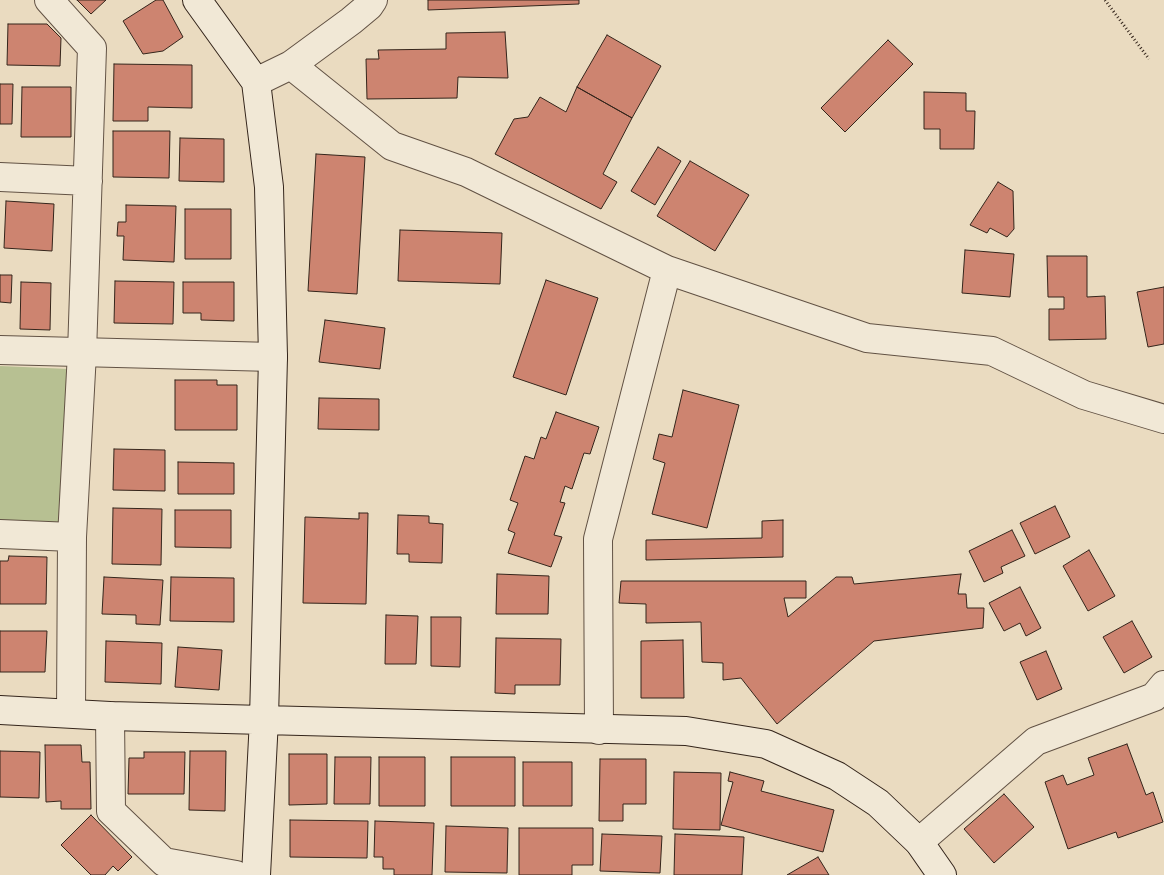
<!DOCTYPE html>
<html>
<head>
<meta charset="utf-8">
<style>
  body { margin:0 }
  canvas { display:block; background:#eadbc0 }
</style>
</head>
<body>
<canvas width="1164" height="875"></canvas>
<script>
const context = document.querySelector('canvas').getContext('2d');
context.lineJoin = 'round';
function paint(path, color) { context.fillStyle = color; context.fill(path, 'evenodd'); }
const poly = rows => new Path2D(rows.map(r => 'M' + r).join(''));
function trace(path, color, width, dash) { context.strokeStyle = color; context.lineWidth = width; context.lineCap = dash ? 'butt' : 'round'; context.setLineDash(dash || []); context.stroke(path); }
const green = poly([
  [0,366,69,369,58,527,0,524]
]);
const building = poly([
  [77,0,106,0,91,14,77,0],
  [156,0,163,0,183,37,163,51,143,54,123,21,156,0],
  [428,0,579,0,579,4,428,10,428,0],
  [8,24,47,24,61,38,60,66,7,65,8,24],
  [505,32,508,78,458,77,457,98,367,99,366,59,379,59,378,50,446,49,446,33,505,32],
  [607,35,661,66,632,118,577,87,607,35],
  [888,40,913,64,845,132,821,108,888,40],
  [114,64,192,65,192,108,148,107,148,121,113,121,114,64],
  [0,84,13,84,12,124,0,124,0,84],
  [22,87,71,87,71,137,21,137,22,87],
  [577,87,632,118,603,174,617,182,601,209,495,154,514,119,528,117,540,97,566,112,577,87],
  [924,92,966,93,966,111,975,111,974,149,940,149,940,129,924,129,924,92],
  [113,131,170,131,169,178,113,177,113,131],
  [180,138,224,139,224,182,179,181,180,138],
  [658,147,681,161,655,205,631,191,658,147],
  [316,154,365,157,357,294,308,291,316,154],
  [690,161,749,195,715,251,657,216,690,161],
  [998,182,1013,191,1014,229,1007,237,990,228,987,233,970,225,998,182],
  [6,201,54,204,52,251,4,248,6,201],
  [126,205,176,206,174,262,123,260,124,236,117,236,118,222,126,222,126,205],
  [185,209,231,209,231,259,185,259,185,209],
  [400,230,502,233,500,284,398,281,400,230],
  [965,250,1014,254,1010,297,962,293,965,250],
  [1047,256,1087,256,1087,297,1105,296,1106,339,1049,340,1049,309,1064,309,1064,297,1048,297,1047,256],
  [0,275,12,275,11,303,0,302,0,275],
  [546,280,598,298,566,395,513,377,546,280],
  [115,281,174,282,173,324,114,323,115,281],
  [21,282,51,283,50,330,20,329,21,282],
  [183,282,234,282,234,321,201,320,201,313,183,313,183,282],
  [1164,287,1164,344,1148,347,1137,292,1164,287],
  [325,320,385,328,380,369,319,362,325,320],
  [175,380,217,380,217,385,237,385,237,430,175,430,175,380],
  [683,390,739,405,707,528,652,514,665,463,653,459,659,434,672,437,683,390],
  [319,398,379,399,379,430,318,429,319,398],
  [556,412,599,427,590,454,584,453,572,489,565,486,560,502,565,503,554,535,562,537,551,567,508,553,515,533,508,530,518,503,510,500,525,456,534,459,541,437,546,439,556,412],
  [114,449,165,450,165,491,113,490,114,449],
  [178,462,234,463,234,494,178,494,178,462],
  [1055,506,1070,537,1035,554,1020,523,1055,506],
  [113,508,162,509,161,565,112,564,113,508],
  [175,510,231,510,231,548,175,547,175,510],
  [359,513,368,513,366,604,303,603,305,517,359,519,359,513],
  [398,515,429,516,429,523,443,524,442,563,409,562,409,554,397,554,398,515],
  [783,520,783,557,646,560,646,540,762,538,762,521,783,520],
  [1012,530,1025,556,1001,567,1003,573,984,582,969,551,1012,530],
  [1089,550,1115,596,1088,611,1063,566,1089,550],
  [9,556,47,557,46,604,0,604,0,561,8,561,9,556],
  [497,574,549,576,548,614,496,614,497,574],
  [961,574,958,594,966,594,967,608,984,608,983,628,874,641,777,724,741,678,723,680,723,663,702,662,701,622,646,623,646,604,619,603,621,581,806,581,806,598,784,598,788,617,836,577,852,577,854,584,961,574],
  [104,577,163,580,160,625,136,624,136,615,102,614,104,577],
  [171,577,234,578,234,622,170,621,171,577],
  [1020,587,1041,628,1026,636,1020,623,1004,631,989,603,1020,587],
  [386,615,418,616,416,664,385,664,386,615],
  [431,617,461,617,460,667,431,666,431,617],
  [1132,621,1152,657,1124,673,1103,637,1132,621],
  [0,631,47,631,45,672,0,672,0,631],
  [496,638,561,639,560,685,515,685,515,694,495,693,496,638],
  [683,640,684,698,641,698,641,641,683,640],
  [106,641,162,643,161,684,105,682,106,641],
  [178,647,222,650,219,690,175,687,178,647],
  [1046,651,1062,689,1037,700,1020,662,1046,651],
  [1127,744,1146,795,1153,792,1163,822,1118,838,1116,832,1068,849,1045,782,1063,775,1067,785,1094,775,1088,758,1127,744],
  [45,745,81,745,82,762,90,762,91,809,61,809,61,801,46,802,45,745],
  [0,751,40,752,39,798,0,797,0,751],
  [190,751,226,751,225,811,189,810,190,751],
  [144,752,185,752,184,794,128,794,129,758,144,758,144,752],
  [289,754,327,754,327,804,289,805,289,754],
  [335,757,371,757,370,804,334,804,335,757],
  [379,757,425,757,425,806,379,806,379,757],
  [451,757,515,757,515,806,451,806,451,757],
  [600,759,646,759,646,804,623,804,623,821,599,821,600,759],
  [523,762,572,762,572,806,523,806,523,762],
  [674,772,721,773,720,830,673,829,674,772],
  [730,772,764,781,761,791,834,810,823,852,721,825,733,782,728,781,730,772],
  [1004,794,1034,827,994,863,964,829,1004,794],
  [91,815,132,857,118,871,113,866,105,875,91,875,61,845,91,815],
  [290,820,368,821,367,858,290,857,290,820],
  [375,821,434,823,432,875,394,875,394,869,383,869,383,857,374,857,375,821],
  [446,826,508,828,507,873,445,872,446,826],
  [519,828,593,828,593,865,572,865,572,875,519,875,519,828],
  [602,834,662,836,660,873,600,871,602,834],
  [675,834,744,837,742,875,674,875,675,834],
  [818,857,829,875,787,875,818,857]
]);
const path = poly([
  [1105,0,1149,59]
]);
const street = poly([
  [49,0,92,48,82,353,72,537,71,712],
  [291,65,392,146,466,172,667,270,867,338,992,351,1084,395,1164,419],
  [256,82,291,65,351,21,369,6,373,0],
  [0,177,88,181],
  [0,350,273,357],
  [0,534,72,537],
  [110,716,111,811,164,862,236,875],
  [599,730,598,539,667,270],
  [919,842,1036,741,1154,697,1164,685]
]);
const secondary = poly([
  [197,0,256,82,269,187,273,357,264,719,256,875],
  [0,710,110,716,686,731,766,744,837,776,878,803,919,842,942,875]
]);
paint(green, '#b7c092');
paint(building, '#cd8470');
trace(building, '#34251b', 1);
trace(street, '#625244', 30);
trace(secondary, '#34251b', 30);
trace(path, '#34251b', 3, [1, 2.5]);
trace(street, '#f1e8d6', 28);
trace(secondary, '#f1e8d6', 28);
</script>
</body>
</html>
